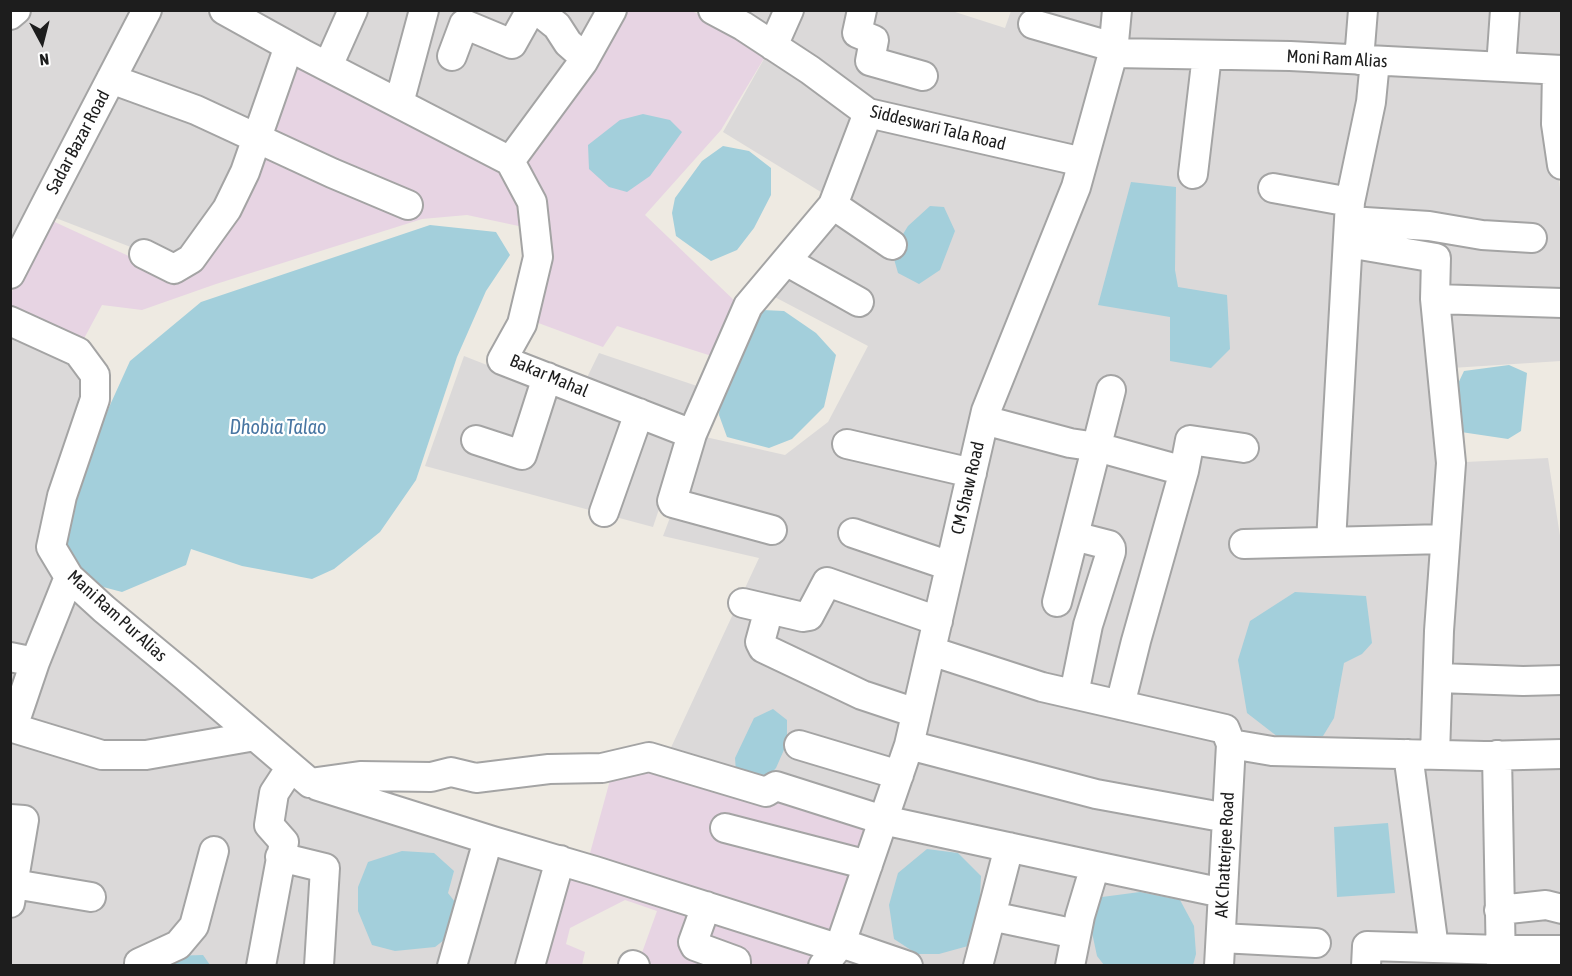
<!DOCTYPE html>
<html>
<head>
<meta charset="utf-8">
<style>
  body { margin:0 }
  #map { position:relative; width:1572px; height:976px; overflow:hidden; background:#eeeae2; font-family:"Asap Condensed",sans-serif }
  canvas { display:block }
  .frame { position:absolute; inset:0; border:12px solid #1d1d1d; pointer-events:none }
  .north { position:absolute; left:12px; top:12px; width:60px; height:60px; -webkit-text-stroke:4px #fff; paint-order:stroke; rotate:173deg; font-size:16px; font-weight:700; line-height:24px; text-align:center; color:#1d1d1d }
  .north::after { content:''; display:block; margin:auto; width:21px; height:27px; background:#1d1d1d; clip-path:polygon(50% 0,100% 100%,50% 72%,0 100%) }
</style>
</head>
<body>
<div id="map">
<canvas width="1572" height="976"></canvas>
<div class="frame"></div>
<div class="north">N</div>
</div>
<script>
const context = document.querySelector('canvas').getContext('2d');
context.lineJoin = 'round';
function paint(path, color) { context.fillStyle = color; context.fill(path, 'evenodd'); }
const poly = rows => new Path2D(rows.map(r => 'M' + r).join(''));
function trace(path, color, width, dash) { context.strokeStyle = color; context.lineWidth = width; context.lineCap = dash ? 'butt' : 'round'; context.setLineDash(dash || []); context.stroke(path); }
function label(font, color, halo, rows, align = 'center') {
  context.font = font + ' "Asap Condensed",sans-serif'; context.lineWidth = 4.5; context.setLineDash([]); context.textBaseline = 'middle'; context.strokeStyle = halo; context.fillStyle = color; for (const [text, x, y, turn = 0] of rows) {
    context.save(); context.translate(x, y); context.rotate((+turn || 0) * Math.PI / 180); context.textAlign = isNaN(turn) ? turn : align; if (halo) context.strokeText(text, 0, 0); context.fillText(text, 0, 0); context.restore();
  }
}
const residential = poly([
  [11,11,141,11,11,246],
  [156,11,205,11,281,51,237,177,172,263,48,215],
  [232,11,603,11,506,152],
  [725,11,952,11,1005,28,1011,11,1110,11,1078,157,870,107],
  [1126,11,1561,11,1561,61,1122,47],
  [769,50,859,116,829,197,723,132],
  [1116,63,1561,76,1558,172,1562,204,1561,361,1436,369,1445,463,1548,458,1562,549,1561,747,1235,739,939,648,992,415],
  [871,122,1075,167,879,812,668,754,759,558,663,536,701,436,785,455,828,422,868,346,769,294],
  [10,329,70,359,86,387,50,572,281,771,277,850,255,965,11,965],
  [599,353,700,387,653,527,425,466,464,356,576,400],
  [934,660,1217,735,1222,755,1211,965,829,966],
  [1238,753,1561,761,1561,965,1224,966],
  [293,778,554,865,526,965,269,966,275,822]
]);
const industrial = poly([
  [625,11,692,11,769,50,721,130,645,215,739,305,718,358,617,326,603,347,533,321,517,164],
  [292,54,511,169,528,228,467,215,422,219,216,284,142,310,102,305,80,346,11,308,11,294,46,218,170,275,203,257],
  [653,763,875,824,818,965,651,965,639,961,657,911,625,900,570,928,566,944,585,952,582,965,537,966,565,869,584,875,612,773]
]);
const water = poly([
  [643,114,670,120,682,132,650,176,627,192,609,187,589,169,588,145,620,120],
  [723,146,749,151,771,168,771,195,754,228,737,250,711,261,676,236,672,213,675,198,702,161],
  [1131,182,1176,187,1175,270,1178,287,1227,295,1230,349,1211,368,1170,361,1170,317,1098,305],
  [930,206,944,207,955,231,940,270,919,284,898,273,892,252,908,226],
  [430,225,496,232,510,255,486,291,457,357,416,480,380,532,334,569,312,579,242,566,191,549,186,565,122,592,88,583,64,548,81,469,130,361,201,302],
  [763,310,784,311,816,333,836,355,824,407,792,439,769,448,727,437,719,415,721,389,737,349],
  [1509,365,1527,373,1521,431,1508,439,1461,432,1454,392,1464,371],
  [1295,592,1366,596,1372,643,1362,654,1344,663,1334,718,1323,736,1278,737,1247,713,1238,660,1250,621],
  [773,709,787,720,787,743,776,768,766,779,736,772,735,758,754,718],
  [1388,823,1395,893,1337,897,1334,827],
  [927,849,958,853,981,876,979,913,968,946,939,954,917,954,894,939,889,905,898,873],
  [402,851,434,853,454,871,448,893,462,911,457,930,435,947,395,951,372,945,358,911,358,887,368,862],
  [1140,892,1180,900,1194,926,1196,954,1193,965,1104,965,1097,956,1090,923,1102,897],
  [203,955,210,965,152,966,170,956]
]);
const minor = poly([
  [224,10,305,55,510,161,532,202,538,257,522,324,502,360,692,434,748,306,833,205,868,113],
  [537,10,557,26,568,43,585,58],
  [713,10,743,26,810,70,868,113,1083,162],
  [862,10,857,33,874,40,870,61,923,76],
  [10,15,16,10],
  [1033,24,1113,47],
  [773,46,789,10],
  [1113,53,1290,56,1562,70],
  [452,56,464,24,512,44,531,10],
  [1359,60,1363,10],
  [328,66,353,10],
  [1501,67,1505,10],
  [1557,70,1556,124,1562,165],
  [111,79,196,110,332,173,408,205],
  [399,103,424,10],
  [510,161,583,62,612,10],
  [1193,174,1207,55],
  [1273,188,1350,202],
  [833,205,892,245],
  [1349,221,1429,226,1482,235,1532,238],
  [1348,243,1436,258,1435,299,1451,463,1439,631,1435,755],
  [144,254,174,269,191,259,227,209,245,172,289,46],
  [786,261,859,302],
  [10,274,48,200,147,10],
  [1435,299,1562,303],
  [10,321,78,352,95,375,95,399,62,496,51,547,69,577,104,609,186,677,310,783,360,776,431,777,451,772,476,778,549,769,602,768,649,757,766,792,776,786,883,820,1095,866,1223,893],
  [984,420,1070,443,1097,447,1184,471],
  [692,434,672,501,673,503,772,530],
  [476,440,522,455,547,377],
  [847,444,972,473],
  [604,512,639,413],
  [853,533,950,566],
  [1331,542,1350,202,1371,102,1375,61],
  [1244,544,1445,539],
  [1057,602,1111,390],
  [743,603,803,617,809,616,827,582,938,621],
  [769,609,760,642,763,648,862,695,916,713],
  [931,651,1042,687,1225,729,1231,744,1272,751,1484,756,1562,754],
  [10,657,35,662],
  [1438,678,1523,681,1562,680],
  [1074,694,1088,625,1111,552,1111,548,1109,545,1074,536],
  [1120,705,1136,641,1184,471,1190,440,1244,448],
  [10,727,102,755,146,755,255,736],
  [13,727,35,662,69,577],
  [799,745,899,775],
  [909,745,1096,794,1227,818],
  [1408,754,1434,948],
  [1497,755,1501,966],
  [318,786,493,841,595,871,837,948],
  [10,819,24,820,10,903],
  [725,828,868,865],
  [280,857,325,868,319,966],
  [14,884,91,897],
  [706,906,693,942,695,946,736,961,736,966],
  [1499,910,1546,905,1562,909],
  [991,916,1076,934],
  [1221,938,1316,943],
  [841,943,908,966],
  [633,965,635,966],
  [139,966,139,963,178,945,194,926,214,851],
  [261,966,284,842,269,825,274,793,291,767],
  [452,966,488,840],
  [530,966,560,860],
  [823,966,841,943,909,745,986,411,1076,187,1113,53,1117,10],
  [978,966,1009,847],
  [1070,966,1080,916,1095,866],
  [1219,966,1231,744],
  [1366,966,1367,946,1501,950,1562,950]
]);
const streetNames = [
  ["Moni Ram Alias",1337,59,3],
  ["Siddeswari Tala Road",938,128,14],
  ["Sadar Bazar Road",78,142,-62],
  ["Bakar Mahal",549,376,23],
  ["CM Shaw Road",968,488,-77],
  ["Mani Ram Pur Alias",117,616,42],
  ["AK Chatterjee Road",1225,855,-87]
];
const waterNames = [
  ["Dhobia Talao",278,428]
];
paint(residential, '#dbd9d9');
paint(industrial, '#e7d4e3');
paint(water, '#a3cfdb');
trace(minor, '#a4a4a4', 32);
trace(minor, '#fff', 28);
label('18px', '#1d1d1d', '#fff', streetNames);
label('italic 20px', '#4876a2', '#fff', waterNames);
</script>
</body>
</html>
